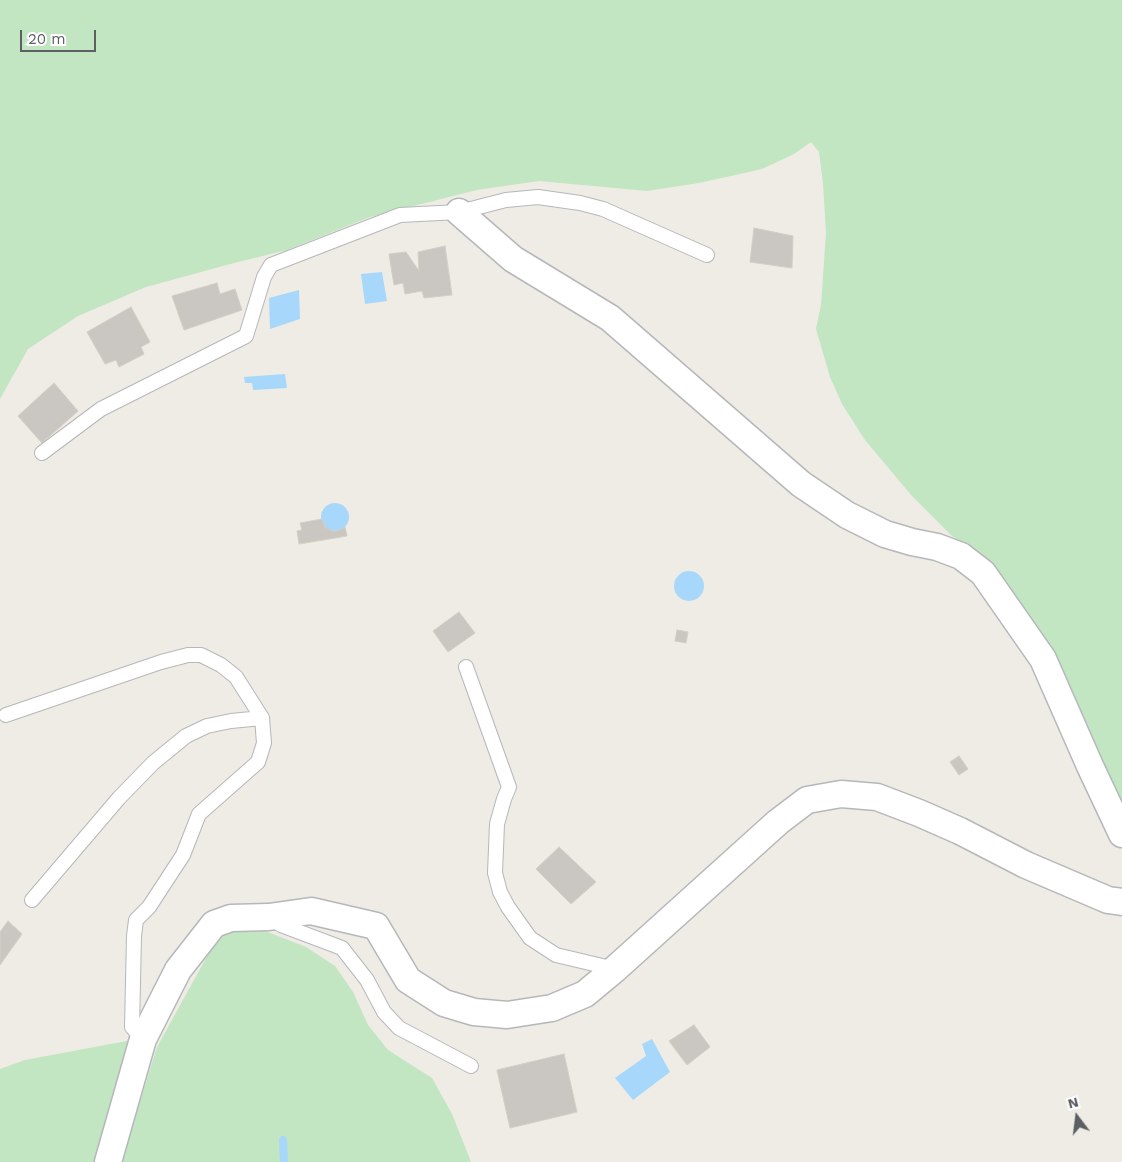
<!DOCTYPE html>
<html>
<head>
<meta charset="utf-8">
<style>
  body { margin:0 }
  #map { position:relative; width:1122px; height:1162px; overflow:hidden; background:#eeece4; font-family:"Work Sans",sans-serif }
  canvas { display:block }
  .north { position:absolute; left:1052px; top:1092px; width:50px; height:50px; -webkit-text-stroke:4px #fff; paint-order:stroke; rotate:345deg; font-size:14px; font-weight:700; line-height:20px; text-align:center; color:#5c6064 }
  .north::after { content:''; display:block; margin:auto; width:18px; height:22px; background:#5c6064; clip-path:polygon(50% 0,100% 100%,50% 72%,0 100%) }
  .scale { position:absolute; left:20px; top:30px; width:76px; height:22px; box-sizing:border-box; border:2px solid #5c6064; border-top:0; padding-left:6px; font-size:15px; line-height:18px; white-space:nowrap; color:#5c6064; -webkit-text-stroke:4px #fff; paint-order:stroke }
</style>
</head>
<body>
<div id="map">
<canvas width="1122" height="1162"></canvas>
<div class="north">N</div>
<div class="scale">20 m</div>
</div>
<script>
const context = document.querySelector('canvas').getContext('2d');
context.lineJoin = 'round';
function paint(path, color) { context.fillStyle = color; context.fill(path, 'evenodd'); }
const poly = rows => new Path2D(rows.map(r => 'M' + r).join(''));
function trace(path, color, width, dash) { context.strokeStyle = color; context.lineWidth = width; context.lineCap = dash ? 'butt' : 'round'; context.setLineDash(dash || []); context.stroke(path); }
const green = poly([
  [0,0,1122,0,1122,810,978,556,951,535,912,496,865,440,842,404,830,377,816,329,821,305,826,233,823,183,819,152,811,142,794,154,762,169,699,183,647,191,539,181,477,190,370,217,287,250,234,263,146,287,78,316,28,349,0,399],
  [221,931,265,931,306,947,335,966,353,992,368,1025,388,1050,432,1078,452,1114,471,1162,121,1162,157,1047],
  [132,1040,97,1162,0,1162,0,1069,25,1060]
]);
const water = poly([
  [382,272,387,301,365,304,361,274],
  [299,290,300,319,270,329,269,298],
  [285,374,287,388,253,390,252,383,245,383,244,377],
  '321 517a14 14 0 1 1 28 0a14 14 0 1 1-28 0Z',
  '674 586a15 15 0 1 1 30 0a15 15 0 1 1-30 0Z',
  [652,1039,670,1072,633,1100,615,1078,646,1056,642,1044]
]);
const stream = poly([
  [283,1140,284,1162]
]);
const building = poly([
  [754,228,793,236,792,268,750,262,754,228],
  [445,246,452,295,424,298,422,291,405,294,403,283,394,285,389,254,406,252,419,271,418,252,445,246],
  [217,283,220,294,235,289,242,310,184,330,172,296,217,283],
  [131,307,150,342,141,347,144,354,119,367,116,360,105,364,87,332,131,307],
  [54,383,78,411,42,443,18,416,54,383],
  [322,519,325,527,333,531,337,531,345,527,347,536,299,544,297,531,302,530,300,523,322,519],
  [459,612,475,633,448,652,433,631,459,612],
  [677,630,688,632,686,643,675,641,677,630],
  [959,756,968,769,959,775,950,762,959,756],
  [559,847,596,882,571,904,536,869,559,847],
  [8,921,22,934,0,965,0,932,8,921],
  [694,1025,710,1047,687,1065,669,1041,694,1025],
  [564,1054,577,1112,510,1128,497,1070,564,1054]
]);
const lane = poly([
  [42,453,101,409,246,336,264,277,271,265,400,215,459,212,506,200,538,197,580,203,603,209,707,255],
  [466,667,509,787,504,799,497,824,495,873,500,892,508,907,530,938,556,955,615,969],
  [6,715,161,662,188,655,201,655,221,665,236,677,262,718,264,743,258,762,199,814,183,855,149,907,136,920,134,936,132,1027,143,1039],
  [32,900,119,798,153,763,186,736,207,726,231,721,262,718],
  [271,919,281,925,342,948,367,980,384,1012,399,1028,471,1066]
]);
const street = poly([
  [459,212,513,259,610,318,801,484,847,515,885,534,912,542,937,547,961,556,983,573,1043,659,1090,766,1122,834],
  [108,1162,143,1039,178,970,214,924,231,918,269,917,311,911,376,926,408,980,444,1003,474,1012,507,1015,552,1008,585,994,615,969,778,822,807,800,841,794,877,797,919,813,960,831,1026,865,1108,900,1122,902]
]);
paint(green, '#c2e5c2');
paint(water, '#a7d8fb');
trace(stream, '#a7d8fb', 8);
paint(building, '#cac7c2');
trace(building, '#d3cec3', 1);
trace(lane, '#b5b7bb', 16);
trace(street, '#b5b7bb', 29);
trace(lane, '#fff', 14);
trace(street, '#fff', 26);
</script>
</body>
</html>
